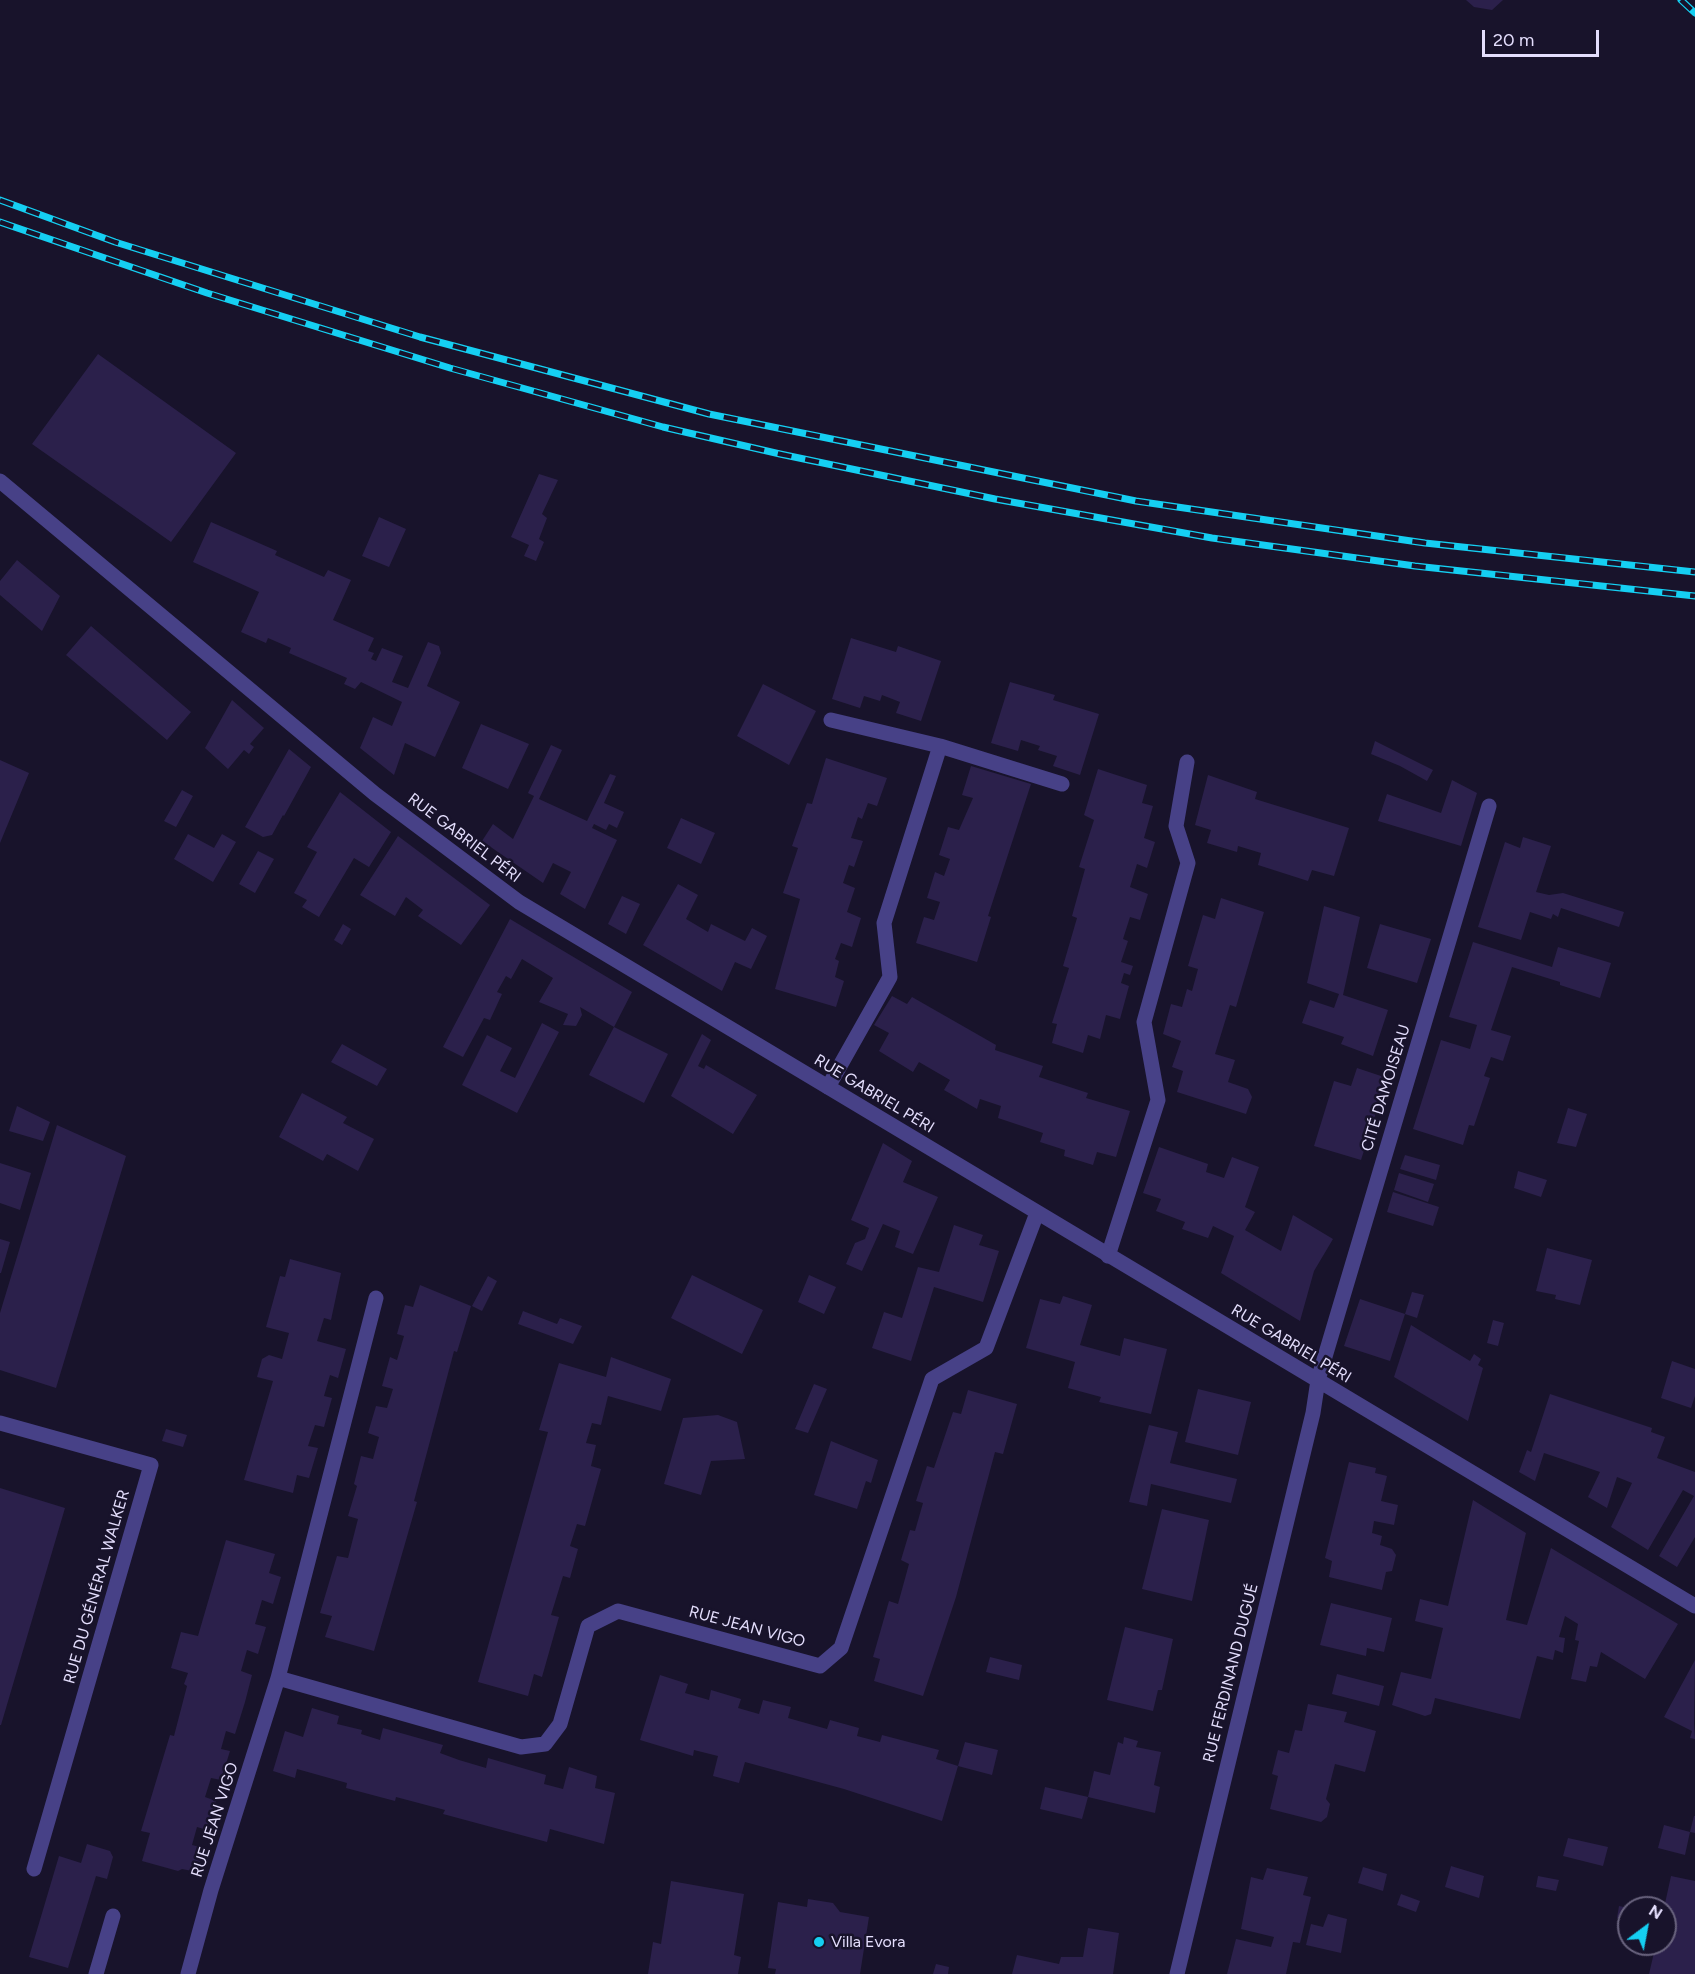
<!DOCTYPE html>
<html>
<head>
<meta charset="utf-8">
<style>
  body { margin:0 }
  #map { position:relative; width:1695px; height:1974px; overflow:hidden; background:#18132b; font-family:Figtree,sans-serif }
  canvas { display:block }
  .north { position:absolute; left:1617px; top:1896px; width:60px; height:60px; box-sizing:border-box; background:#18132b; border:2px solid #6a647f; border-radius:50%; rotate:32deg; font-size:16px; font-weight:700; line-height:24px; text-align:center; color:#e4defd }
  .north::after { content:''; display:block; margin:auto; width:21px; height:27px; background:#15cff2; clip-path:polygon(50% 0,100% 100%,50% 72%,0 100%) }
  .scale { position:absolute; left:1482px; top:30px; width:117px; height:27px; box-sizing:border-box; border:3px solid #e4defd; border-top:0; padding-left:8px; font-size:18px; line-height:21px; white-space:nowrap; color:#e4defd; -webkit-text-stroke:4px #18132b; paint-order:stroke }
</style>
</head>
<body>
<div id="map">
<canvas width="1695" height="1974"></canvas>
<div class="north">N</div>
<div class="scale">20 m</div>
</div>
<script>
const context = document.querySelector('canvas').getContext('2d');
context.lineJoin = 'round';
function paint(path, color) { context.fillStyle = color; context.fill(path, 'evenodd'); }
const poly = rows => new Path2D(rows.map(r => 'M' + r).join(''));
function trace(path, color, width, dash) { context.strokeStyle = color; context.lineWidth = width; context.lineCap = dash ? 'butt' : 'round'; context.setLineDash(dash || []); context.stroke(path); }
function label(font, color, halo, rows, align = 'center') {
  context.font = font + ' Figtree,sans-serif'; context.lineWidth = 5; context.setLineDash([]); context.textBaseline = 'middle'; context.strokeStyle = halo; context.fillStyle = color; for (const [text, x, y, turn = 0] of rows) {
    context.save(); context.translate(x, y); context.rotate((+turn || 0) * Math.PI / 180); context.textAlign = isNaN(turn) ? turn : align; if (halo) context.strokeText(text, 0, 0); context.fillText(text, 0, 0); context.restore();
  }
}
const building = poly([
  [1466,0,1503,0,1492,10,1474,7],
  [98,354,236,453,171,542,32,444],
  [539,474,558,480,542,514,547,518,539,539,544,542,536,561,524,556,529,545,511,537],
  [379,517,406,529,389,567,362,556],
  [211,522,277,551,275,555,324,577,328,570,351,580,333,620,374,638,368,651,374,653,371,659,376,661,382,648,403,656,392,682,408,688,428,642,439,646,441,653,427,686,460,702,435,757,405,743,394,775,360,748,373,717,392,726,402,702,361,682,355,689,344,684,347,678,289,653,291,648,268,638,266,643,241,632,259,592,193,562],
  [17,560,60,596,42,631,0,595,0,581],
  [91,626,191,712,167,740,66,655],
  [851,638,896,652,898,646,941,661,921,721,896,713,900,702,882,695,880,701,864,696,860,708,832,699],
  [1010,682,1055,695,1053,700,1099,714,1080,775,1053,766,1057,756,1038,750,1040,746,1021,740,1018,751,991,743],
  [763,684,816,711,789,765,737,736],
  [232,700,264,728,250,744,254,747,249,754,244,750,228,769,205,748],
  [481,724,529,744,508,789,462,768],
  [1375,741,1433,770,1427,781,1400,766,1371,754],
  [551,745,562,750,539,799,587,821,610,774,616,776,604,803,624,812,617,828,609,824,606,830,594,824,592,828,617,840,585,909,560,894,571,872,553,863,543,883,482,841,493,824,513,839,534,796,528,793],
  [289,749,311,767,284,816,283,815,272,835,263,837,245,827],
  [826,758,887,778,877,806,868,803,862,819,858,817,851,838,863,841,854,867,849,865,843,883,855,888,847,912,861,918,852,947,841,943,835,959,839,961,835,977,844,981,836,1007,775,989,800,899,783,893,798,848,792,846,807,803,812,804],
  [0,760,29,773,0,843],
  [971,766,1031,784,988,916,991,917,977,962,916,943,924,917,934,920,940,902,927,898,935,872,944,876,950,859,939,855,948,827,959,830,973,798,962,795],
  [1098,769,1147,785,1142,803,1153,806,1144,838,1155,842,1147,868,1137,864,1130,887,1148,894,1140,920,1130,917,1123,939,1128,941,1121,962,1133,966,1130,975,1124,973,1121,983,1129,986,1120,1019,1106,1015,1100,1039,1088,1035,1083,1053,1052,1043,1057,1024,1052,1023,1069,968,1063,966,1077,918,1072,916,1085,869,1079,867,1094,820,1084,815],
  [1208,775,1257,792,1255,799,1349,828,1334,876,1312,870,1308,881,1258,865,1261,853,1238,846,1237,852,1207,843,1211,830,1195,825],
  [1452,780,1477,793,1461,846,1378,821,1387,794,1441,813],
  [182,790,193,796,176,827,164,821],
  [340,792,391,832,369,867,354,858,319,917,302,907,307,900,294,893,317,852,307,847],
  [681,818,715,833,701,864,667,848],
  [188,834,214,848,222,834,236,842,213,882,174,859],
  [398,836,490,905,461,945,418,916,423,910,406,897,395,916,360,895],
  [1523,837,1551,846,1536,892,1549,895,1563,893,1624,912,1619,927,1561,908,1558,917,1553,914,1551,919,1530,912,1521,940,1478,927,1505,842,1520,848],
  [258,851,274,859,255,893,239,884],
  [678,884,698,895,686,919,708,932,711,924,745,941,752,928,767,936,751,969,735,962,722,991,643,945],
  [622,896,640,904,626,934,608,924],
  [1221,898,1264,912,1236,1007,1230,1005,1215,1054,1235,1060,1228,1082,1248,1089,1252,1097,1246,1114,1177,1092,1183,1071,1172,1067,1181,1041,1163,1034,1171,1004,1182,1007,1187,989,1192,991,1198,969,1188,966,1203,915,1215,919],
  [1324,906,1360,917,1343,995,1388,1010,1373,1056,1341,1044,1344,1037,1302,1023,1310,1000,1334,1008,1339,994,1307,983],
  [510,919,632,992,614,1027,580,1007,582,1015,576,1026,563,1025,568,1014,539,1002,553,978,522,959,511,979,506,976,497,992,502,994,490,1020,484,1018,463,1057,443,1047],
  [343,924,351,929,342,945,334,940],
  [1380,924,1431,939,1417,983,1367,968],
  [1473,942,1552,967,1558,947,1611,963,1600,998,1560,985,1560,982,1512,967,1491,1030,1511,1036,1503,1061,1491,1057,1484,1076,1490,1078,1474,1126,1469,1125,1463,1145,1413,1129,1441,1040,1470,1049,1477,1025,1449,1017],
  [892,996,907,1004,912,997,996,1045,995,1050,1043,1066,1039,1077,1088,1093,1086,1098,1130,1111,1116,1157,1097,1152,1093,1165,1064,1156,1065,1150,1040,1142,1043,1133,998,1118,1001,1106,980,1099,977,1109,944,1090,950,1080,919,1062,913,1072,879,1051,889,1033,874,1025],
  [542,1023,559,1032,517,1113,462,1085,487,1035,512,1048,500,1071,515,1078],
  [614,1027,668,1054,644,1103,589,1075],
  [702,1034,711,1040,698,1066,704,1069,706,1065,757,1095,733,1134,671,1096],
  [342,1044,387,1069,377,1086,331,1062],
  [1357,1068,1387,1078,1361,1160,1314,1146,1334,1081,1351,1086],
  [302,1093,347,1117,343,1123,374,1139,358,1171,327,1154,323,1161,279,1137],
  [17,1106,50,1122,43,1141,9,1131],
  [1568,1108,1587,1114,1576,1147,1557,1143],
  [57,1125,126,1156,56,1388,0,1370,0,1313],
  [883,1143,912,1161,903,1182,938,1197,913,1254,895,1247,900,1231,883,1224,862,1271,846,1264,855,1243,865,1239,869,1228,851,1220],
  [1159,1147,1208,1164,1206,1172,1224,1178,1232,1157,1259,1167,1245,1207,1255,1212,1245,1230,1281,1251,1293,1215,1333,1239,1314,1271,1300,1321,1221,1273,1234,1236,1213,1226,1208,1238,1182,1229,1185,1222,1156,1211,1161,1199,1143,1193],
  [1405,1155,1440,1165,1436,1180,1400,1169],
  [0,1163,31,1173,20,1210,0,1203],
  [1518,1171,1547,1180,1541,1197,1514,1188],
  [1399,1173,1434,1184,1428,1202,1394,1190],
  [1393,1192,1439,1207,1433,1226,1387,1212],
  [954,1225,983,1235,979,1245,999,1251,983,1302,934,1287,911,1361,872,1348,884,1312,902,1318,918,1267,939,1272],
  [0,1239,10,1242,1,1273,0,1273],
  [1547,1248,1592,1260,1580,1305,1555,1299,1556,1295,1536,1291],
  [290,1259,341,1273,331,1320,324,1318,317,1341,346,1349,338,1378,330,1375,324,1396,332,1398,324,1427,315,1425,308,1446,318,1448,309,1478,297,1475,293,1493,244,1480,273,1381,257,1377,262,1359,269,1355,282,1359,289,1333,266,1327,280,1276,285,1277],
  [692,1275,763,1310,742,1354,671,1318],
  [809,1275,836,1287,824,1314,798,1302],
  [488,1276,497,1281,482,1311,472,1306],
  [420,1285,471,1306,457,1352,454,1351,414,1501,417,1502,374,1651,325,1637,332,1616,320,1613,337,1556,348,1558,358,1519,348,1516,357,1486,354,1484,361,1456,373,1459,379,1437,368,1433,376,1406,387,1408,393,1389,382,1386,390,1357,397,1360,404,1336,397,1334,405,1305,413,1307],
  [1412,1292,1424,1295,1417,1318,1405,1314],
  [1063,1296,1092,1305,1080,1345,1120,1356,1124,1338,1167,1349,1151,1414,1099,1402,1101,1397,1068,1388,1075,1362,1026,1348,1040,1299,1060,1304],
  [1360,1299,1405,1314,1390,1361,1344,1346],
  [523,1311,557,1324,560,1318,582,1326,573,1344,518,1324],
  [1493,1320,1504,1323,1498,1346,1487,1343],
  [1411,1325,1470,1361,1474,1354,1481,1359,1478,1365,1483,1368,1468,1421,1394,1377],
  [611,1357,671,1379,661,1411,608,1396,601,1425,592,1423,586,1443,596,1445,591,1466,601,1469,585,1526,577,1524,570,1546,578,1549,570,1578,563,1576,551,1615,559,1617,542,1677,534,1674,528,1696,478,1682,548,1432,539,1430,559,1363,606,1377],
  [1672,1361,1695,1369,1695,1396,1691,1408,1661,1398],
  [814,1384,827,1389,808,1433,795,1429],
  [1198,1389,1251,1402,1238,1455,1185,1442],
  [968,1390,1017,1404,1003,1454,995,1452,956,1597,923,1696,874,1681,880,1659,873,1657,889,1601,898,1604,909,1564,901,1560,910,1530,915,1531,923,1503,916,1501,927,1466,934,1468,953,1412,961,1414],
  [1550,1394,1652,1428,1651,1432,1665,1437,1657,1458,1695,1472,1695,1537,1677,1567,1659,1556,1694,1496,1683,1490,1648,1550,1611,1527,1632,1483,1617,1477,1607,1508,1588,1497,1600,1472,1544,1453,1535,1481,1519,1472,1527,1450,1531,1452],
  [718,1415,737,1422,745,1459,711,1461,701,1495,664,1484,683,1418],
  [1149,1425,1178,1432,1170,1463,1237,1479,1231,1503,1151,1484,1147,1506,1129,1502],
  [166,1429,187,1435,183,1447,162,1441],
  [831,1441,878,1460,871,1483,866,1481,857,1509,814,1495],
  [1349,1462,1376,1468,1375,1473,1387,1476,1381,1501,1398,1505,1394,1525,1374,1521,1372,1533,1382,1536,1380,1545,1392,1549,1396,1555,1392,1571,1386,1572,1382,1590,1329,1577,1332,1561,1325,1558],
  [0,1488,65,1508,1,1725,0,1725],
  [1473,1500,1526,1533,1506,1620,1527,1625,1551,1548,1678,1624,1645,1679,1601,1652,1597,1667,1590,1666,1586,1682,1571,1679,1579,1641,1575,1640,1578,1624,1565,1616,1559,1637,1565,1638,1563,1653,1555,1650,1553,1660,1537,1656,1520,1719,1435,1698,1431,1714,1425,1716,1392,1705,1401,1672,1431,1679,1443,1628,1415,1621,1420,1599,1448,1606],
  [1162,1509,1209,1520,1192,1601,1142,1589],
  [226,1540,275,1554,269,1573,281,1577,273,1604,262,1600,255,1624,266,1627,258,1654,247,1650,241,1671,252,1675,245,1702,235,1734,226,1731,221,1749,230,1751,221,1780,211,1778,205,1797,216,1801,207,1830,197,1827,192,1845,204,1848,197,1872,182,1869,178,1871,142,1861,150,1833,141,1831,170,1735,174,1736,187,1686,184,1684,188,1673,171,1668,181,1632,198,1636],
  [1331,1603,1392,1618,1384,1652,1367,1648,1366,1656,1320,1645],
  [1125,1627,1173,1639,1162,1690,1158,1690,1153,1711,1107,1700],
  [990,1657,1022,1665,1019,1680,986,1672],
  [1695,1660,1694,1724,1695,1739,1690,1738,1692,1731,1664,1717],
  [1337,1674,1384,1686,1379,1706,1332,1694],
  [660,1675,688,1684,685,1693,709,1700,711,1690,741,1699,738,1708,759,1714,763,1700,791,1707,788,1718,827,1729,830,1720,859,1728,857,1736,880,1742,882,1735,939,1750,936,1759,958,1766,965,1742,998,1750,992,1775,958,1766,942,1821,844,1789,745,1762,739,1783,713,1776,718,1756,694,1750,693,1756,640,1740],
  [1308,1704,1347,1712,1344,1722,1376,1731,1365,1772,1335,1764,1326,1799,1330,1804,1327,1817,1321,1822,1270,1809,1278,1776,1272,1774,1278,1750,1289,1753,1295,1730,1302,1731],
  [312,1708,339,1716,337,1724,362,1730,361,1734,380,1740,383,1728,443,1745,440,1753,459,1760,486,1768,488,1758,546,1775,544,1784,563,1789,569,1767,597,1776,595,1788,615,1793,604,1844,550,1829,547,1842,443,1814,445,1810,396,1797,395,1801,346,1788,347,1783,297,1769,295,1778,273,1771,285,1731,303,1737],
  [1124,1737,1138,1741,1136,1747,1161,1752,1154,1785,1160,1787,1155,1813,1088,1797,1094,1771,1110,1775,1118,1742,1123,1744],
  [1045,1787,1088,1797,1082,1819,1040,1809],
  [1694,1816,1695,1816,1695,1833,1690,1832],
  [1664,1825,1690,1832,1685,1855,1658,1848],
  [1568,1838,1608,1847,1603,1866,1563,1856],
  [87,1844,110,1851,113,1857,107,1879,96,1876,68,1968,29,1957,59,1856,81,1863],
  [1451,1866,1484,1876,1479,1898,1445,1887],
  [1363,1867,1387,1874,1383,1891,1358,1883],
  [1267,1868,1308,1877,1303,1895,1311,1897,1300,1943,1293,1942,1286,1974,1227,1974,1236,1939,1271,1947,1274,1937,1241,1929,1251,1877,1263,1880],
  [1538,1876,1559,1880,1556,1891,1536,1887],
  [1671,1876,1695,1881,1695,1974,1649,1974,1656,1944,1665,1944,1664,1908],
  [671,1881,744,1894,734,1955,741,1957,738,1974,648,1974,653,1942,661,1944],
  [1401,1894,1420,1901,1416,1912,1397,1905],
  [808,1899,833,1903,840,1912,869,1917,860,1974,775,1974,776,1969,768,1968,778,1902,807,1907],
  [1619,1906,1629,1908,1629,1920,1617,1918],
  [1328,1914,1347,1919,1341,1953,1306,1945,1311,1924,1323,1927],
  [1088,1928,1119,1933,1113,1974,1012,1974,1017,1955,1059,1964,1061,1957,1083,1957],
  [936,1964,949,1967,948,1974,933,1974]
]);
const lane = poly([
  [831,720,940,746,1062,784],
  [828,1087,890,977,884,923,940,746],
  [1108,1256,1158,1100,1144,1022,1188,863,1176,826,1187,762],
  [96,1974,113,1916]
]);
const street = poly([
  [0,481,375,794,519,902,1695,1606],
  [0,1423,151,1465,34,1869],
  [278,1678,376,1298],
  [188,1974,211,1890,278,1678,521,1747,545,1744,560,1724,588,1626,618,1611,820,1666,841,1648,932,1379,986,1348,1037,1213],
  [1177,1974,1313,1413,1318,1380,1489,806]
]);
const rail = poly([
  [1681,0,1695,13],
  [0,200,115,242,420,337,709,414,1136,501,1425,543,1695,572],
  [0,222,207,293,450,368,663,427,780,454,995,499,1212,538,1415,566,1695,596]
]);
const markers = [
  [819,1942,6,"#15cff2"]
];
const streetNames = [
  ["RUE GABRIEL PÉRI",464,838,37],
  ["CITÉ DAMOISEAU",1386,1088,-73],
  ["RUE GABRIEL PÉRI",874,1094,31],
  ["RUE GABRIEL PÉRI",1291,1344,31],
  ["RUE DU GÉNÉRAL WALKER",97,1587,-74],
  ["RUE JEAN VIGO",747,1627,15],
  ["RUE FERDINAND DUGUÉ",1231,1673,-76],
  ["RUE JEAN VIGO",215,1820,-72]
];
const poiNames = [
  ["Villa Evora",831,1942]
];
paint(building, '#2b204b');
trace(lane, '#474187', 15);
trace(street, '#474187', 15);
trace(rail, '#15cff2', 7);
trace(rail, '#18132b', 4.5, [14]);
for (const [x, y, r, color] of markers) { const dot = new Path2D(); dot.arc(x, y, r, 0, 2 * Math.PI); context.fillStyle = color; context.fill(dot); trace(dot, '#18132b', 2); }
label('16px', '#e4defd', '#18132b', streetNames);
label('16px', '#e4defd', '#18132b', poiNames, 'left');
</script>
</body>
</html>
